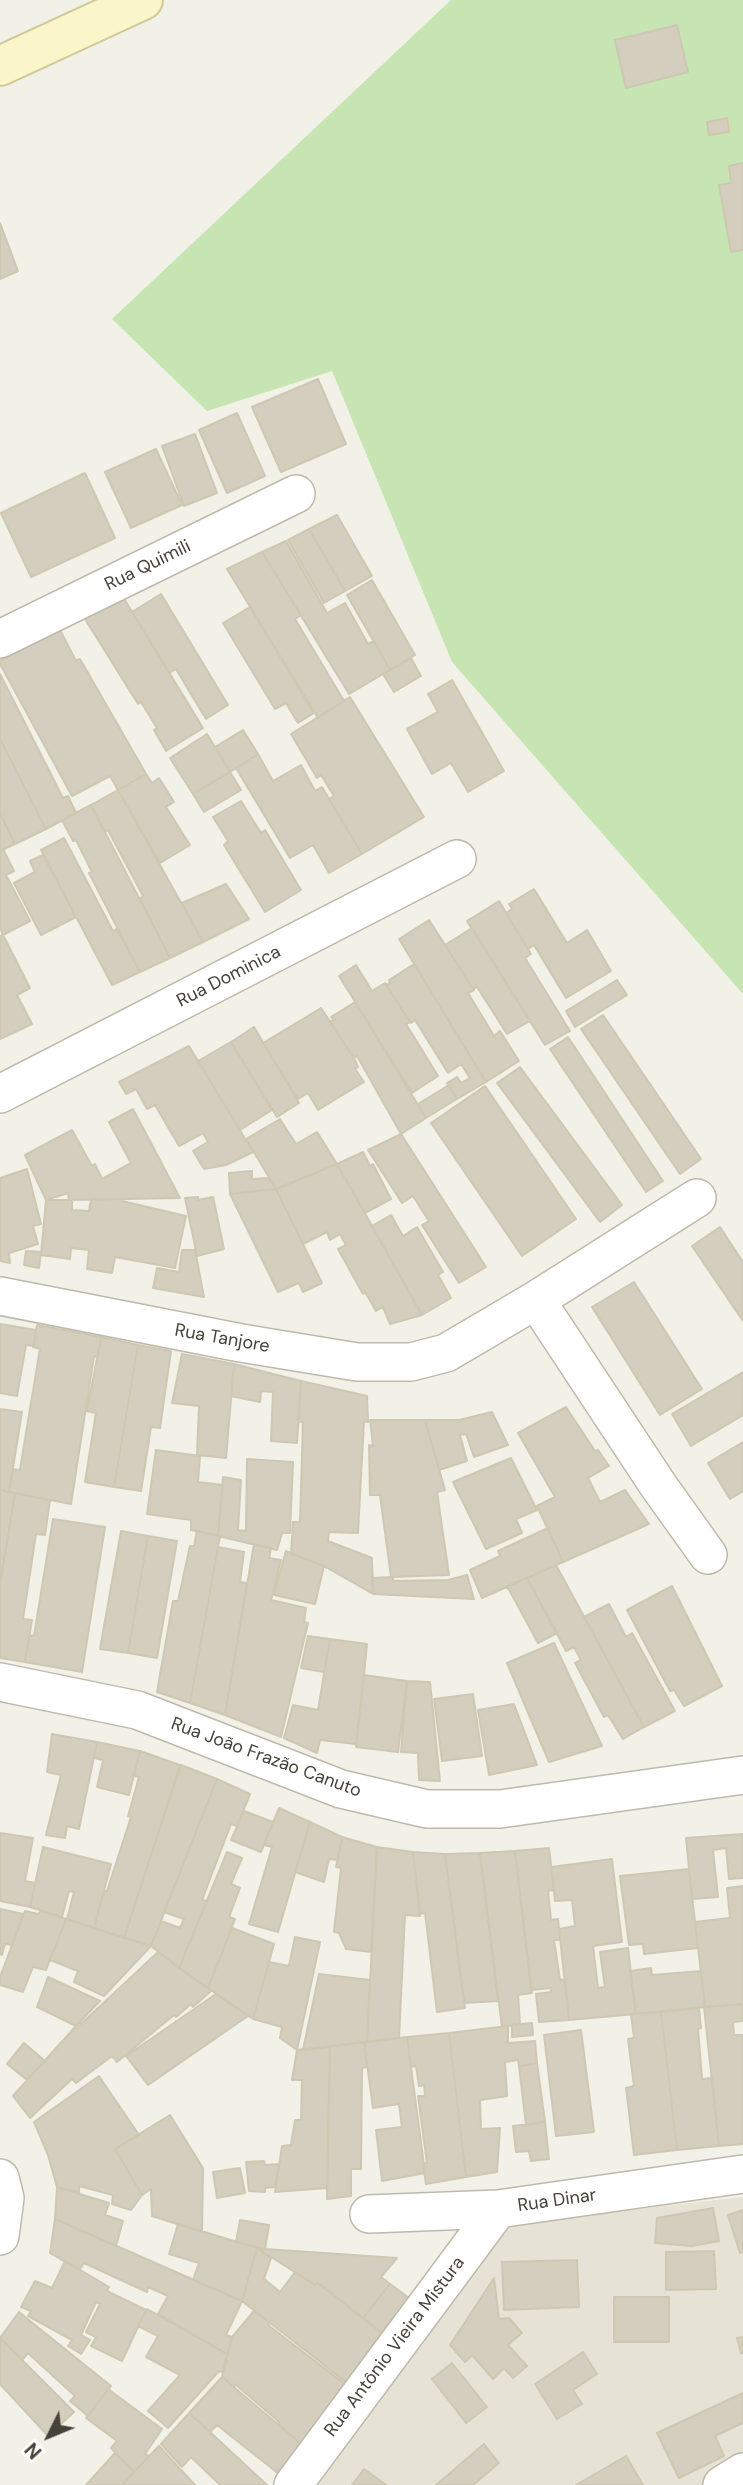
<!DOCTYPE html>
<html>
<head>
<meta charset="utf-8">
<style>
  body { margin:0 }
  #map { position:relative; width:743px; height:2485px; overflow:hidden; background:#f2f1e7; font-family:"DM Sans",sans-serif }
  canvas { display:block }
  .north { position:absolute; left:14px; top:2401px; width:70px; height:70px; -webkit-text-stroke:5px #fff; paint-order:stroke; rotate:227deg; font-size:19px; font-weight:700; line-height:28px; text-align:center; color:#454237 }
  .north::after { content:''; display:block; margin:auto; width:24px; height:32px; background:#454237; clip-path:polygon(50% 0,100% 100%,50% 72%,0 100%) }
</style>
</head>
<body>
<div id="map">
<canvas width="743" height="2485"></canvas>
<div class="north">N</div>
</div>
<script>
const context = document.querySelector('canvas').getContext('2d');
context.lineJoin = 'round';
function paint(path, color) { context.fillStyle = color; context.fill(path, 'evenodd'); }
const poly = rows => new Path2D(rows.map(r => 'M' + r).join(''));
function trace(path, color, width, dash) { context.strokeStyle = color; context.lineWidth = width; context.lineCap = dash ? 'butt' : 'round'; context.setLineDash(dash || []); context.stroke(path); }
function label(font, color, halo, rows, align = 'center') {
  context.font = font + ' "DM Sans",sans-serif'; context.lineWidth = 7; context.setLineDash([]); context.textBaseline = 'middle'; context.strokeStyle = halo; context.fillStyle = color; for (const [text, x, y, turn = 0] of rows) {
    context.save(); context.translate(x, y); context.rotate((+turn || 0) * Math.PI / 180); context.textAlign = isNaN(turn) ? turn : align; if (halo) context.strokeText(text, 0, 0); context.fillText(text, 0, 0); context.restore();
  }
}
const residential = poly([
  [743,2197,743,2485,316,2485,507,2224]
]);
const green = poly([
  [451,0,743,0,743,994,452,662,332,371,207,411,112,319]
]);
const building = poly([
  [677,25,688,72,626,88,615,40,677,25],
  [727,118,729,132,709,135,707,122,727,118],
  [743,163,743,250,731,252,719,185,731,183,729,166,743,163],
  [0,223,18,271,0,279,0,223],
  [318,379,346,444,281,472,252,407,318,379],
  [237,413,265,476,227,493,199,430,237,413],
  [195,434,217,493,184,506,162,446,195,434],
  [156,449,182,505,131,528,105,472,156,449],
  [85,473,115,538,31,577,1,513,85,473],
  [337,515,372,576,345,591,309,529,337,515],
  [309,529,345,591,324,603,288,540,309,529],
  [286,541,327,613,345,603,368,644,374,641,390,670,349,694,262,552,286,541],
  [262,552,301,615,295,619,344,701,318,718,227,569,262,552],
  [372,580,415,655,390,670,347,595,372,580],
  [161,594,228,705,206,719,176,669,169,673,132,612,161,594],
  [123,597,203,728,166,751,154,730,157,728,141,702,138,704,85,619,123,597],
  [250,607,314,713,298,723,286,703,275,709,223,623,250,607],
  [60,630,76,661,80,659,146,774,118,790,110,776,72,796,0,664,0,661,60,630],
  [411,658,421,676,394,692,383,674,411,658],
  [0,674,63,798,68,796,76,813,46,829,0,739,0,674],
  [452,680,504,771,468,792,451,763,432,774,407,729,438,712,428,694,452,680],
  [350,697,424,817,362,854,329,799,334,796,321,775,317,778,291,734,350,697],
  [243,730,258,754,230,772,215,747,243,730],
  [207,734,230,772,193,794,170,758,207,734],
  [0,739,46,829,15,844,0,813,0,739],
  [258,754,273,781,301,765,315,791,322,787,362,854,329,873,313,845,290,858,236,768,258,754],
  [230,772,241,790,204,812,193,794,230,772],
  [146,774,152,783,159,778,174,802,166,807,190,845,160,863,118,790,146,774],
  [118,790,203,942,170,958,140,899,143,896,108,830,104,832,91,805,118,790],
  [241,801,261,833,265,830,301,890,265,912,224,845,228,841,213,817,241,801],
  [91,805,170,958,140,972,89,873,92,872,76,840,73,841,62,820,91,805],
  [0,813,15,844,0,851,0,813],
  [64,838,113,931,117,929,140,972,112,985,41,850,64,838],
  [3,849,14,871,6,875,30,921,3,935,0,928,0,851,3,849],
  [43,855,76,917,41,935,14,883,35,872,30,861,43,855],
  [226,884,249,919,203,942,182,903,226,884],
  [534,889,567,943,587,930,611,971,566,998,534,945,528,949,506,913,512,909,509,904,534,889],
  [499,901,531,954,525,958,570,1031,545,1045,467,921,499,901],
  [429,920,474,990,468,993,494,1036,500,1031,519,1061,486,1082,399,939,429,920],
  [472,928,530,1021,507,1034,477,987,473,989,445,945,472,928],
  [3,935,30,988,17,995,32,1024,0,1039,0,936,3,935],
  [414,964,486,1082,457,1099,447,1083,457,1077,461,1083,470,1078,461,1064,448,1073,415,1020,411,1023,386,985,390,983,389,980,414,964],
  [356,965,372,991,385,983,410,1022,406,1024,438,1076,412,1093,339,976,356,965],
  [617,980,627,995,575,1027,566,1011,617,980],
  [355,1002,426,1118,401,1134,357,1056,354,1058,330,1022,334,1020,331,1017,355,1002],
  [321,1008,354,1058,358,1067,355,1069,364,1082,318,1110,308,1093,298,1099,263,1043,321,1008],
  [603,1015,701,1159,680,1174,581,1029,603,1015],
  [254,1027,299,1103,277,1117,231,1042,254,1027],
  [568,1037,663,1181,646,1192,550,1049,568,1037],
  [231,1042,272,1110,240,1130,198,1061,231,1042],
  [189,1046,253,1152,226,1165,204,1169,193,1151,208,1142,203,1133,179,1146,155,1105,147,1109,136,1089,126,1094,119,1082,189,1046],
  [520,1067,622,1205,600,1222,497,1083,520,1067],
  [449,1085,457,1099,426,1118,418,1104,449,1085],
  [485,1086,576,1219,522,1256,431,1123,485,1086],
  [133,1109,180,1198,69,1200,68,1193,46,1200,25,1155,72,1130,92,1166,95,1164,102,1179,131,1163,109,1122,133,1109],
  [280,1119,296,1144,317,1132,337,1164,276,1189,246,1139,280,1119],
  [401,1134,486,1267,459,1283,422,1225,429,1221,413,1196,402,1203,368,1150,401,1134],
  [363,1152,370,1166,373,1164,391,1199,365,1213,337,1164,363,1152],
  [337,1164,372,1226,422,1315,390,1324,383,1307,376,1311,365,1292,363,1294,338,1249,346,1245,340,1234,330,1240,327,1232,303,1244,276,1189,337,1164],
  [27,1169,41,1224,33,1226,38,1244,9,1253,10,1263,0,1261,0,1178,27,1169],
  [252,1171,252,1179,269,1178,276,1189,230,1194,229,1173,252,1171],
  [276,1189,322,1283,303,1292,299,1283,278,1292,230,1194,276,1189],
  [198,1197,198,1200,213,1197,224,1249,197,1256,185,1198,198,1197],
  [91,1199,122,1199,122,1201,186,1216,175,1268,115,1257,112,1273,87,1269,89,1250,71,1248,70,1259,41,1255,46,1200,72,1200,72,1210,89,1211,91,1199],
  [391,1215,403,1236,417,1227,443,1272,438,1275,451,1298,422,1315,372,1226,391,1215],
  [720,1227,743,1262,743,1321,692,1246,720,1227],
  [182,1250,195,1250,204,1297,153,1288,157,1268,179,1272,182,1250],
  [26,1251,41,1252,39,1268,24,1265,26,1251],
  [634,1282,702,1389,660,1415,592,1307,634,1282],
  [0,1324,36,1330,34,1346,26,1345,17,1396,0,1393,0,1324],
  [37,1325,101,1337,98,1357,94,1356,71,1504,9,1492,13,1469,20,1470,27,1427,40,1349,33,1347,37,1325],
  [101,1337,138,1345,114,1487,85,1482,96,1413,87,1411,101,1337],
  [138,1345,171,1351,160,1428,151,1427,141,1491,114,1487,138,1345],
  [182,1354,234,1364,226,1458,197,1455,199,1406,172,1403,182,1354],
  [234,1364,301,1381,297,1443,271,1441,273,1392,261,1391,260,1402,231,1396,234,1364],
  [743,1372,743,1415,691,1446,672,1414,743,1372],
  [301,1381,367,1396,368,1422,364,1421,358,1533,329,1532,328,1541,372,1558,373,1594,324,1566,291,1554,293,1522,300,1522,303,1422,298,1421,301,1381],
  [566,1407,595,1451,598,1450,609,1466,588,1478,600,1502,625,1490,649,1524,563,1562,537,1506,555,1497,518,1433,566,1407],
  [0,1409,22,1412,9,1492,0,1490,0,1409],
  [492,1412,508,1445,474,1457,466,1434,460,1435,467,1461,439,1470,425,1420,459,1420,492,1412],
  [370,1420,425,1420,445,1490,437,1492,449,1575,391,1577,380,1495,370,1495,369,1445,373,1446,370,1420],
  [743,1442,743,1491,730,1499,708,1463,743,1442],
  [156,1450,200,1456,198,1482,223,1485,218,1536,191,1530,191,1520,147,1514,156,1450],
  [511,1458,537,1510,516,1519,522,1533,486,1549,453,1482,511,1458],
  [247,1459,293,1462,290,1533,282,1533,277,1550,218,1536,223,1477,241,1480,238,1530,246,1531,247,1459],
  [0,1490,15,1493,0,1584,0,1490],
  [15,1493,50,1500,45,1535,36,1534,23,1619,32,1620,25,1662,0,1658,0,1584,15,1493],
  [53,1519,105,1527,82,1672,25,1662,29,1635,34,1636,53,1519],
  [548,1528,563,1562,482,1598,470,1570,500,1556,498,1551,548,1528],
  [121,1531,148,1536,128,1653,100,1649,121,1531],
  [197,1531,220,1536,190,1703,157,1692,173,1601,178,1601,190,1546,194,1546,197,1531],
  [148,1536,177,1541,157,1658,128,1653,148,1536],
  [254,1544,271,1548,269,1558,281,1560,271,1600,306,1608,304,1622,308,1623,281,1737,225,1715,254,1544],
  [218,1547,244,1552,240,1582,247,1583,225,1715,190,1703,218,1547],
  [286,1551,324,1566,315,1604,274,1595,286,1551],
  [556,1565,644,1727,623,1739,608,1715,604,1717,575,1663,581,1660,574,1647,566,1651,527,1578,556,1565],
  [467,1575,474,1599,373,1594,372,1578,393,1577,393,1581,448,1580,467,1575],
  [527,1578,557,1633,538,1643,507,1586,527,1578],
  [672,1586,722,1686,684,1706,674,1690,670,1691,627,1610,672,1586],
  [609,1604,626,1637,632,1633,675,1711,644,1727,584,1617,609,1604],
  [308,1636,330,1639,324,1672,301,1668,308,1636],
  [330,1639,367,1644,364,1675,356,1744,320,1740,317,1753,284,1738,293,1705,318,1710,330,1639],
  [554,1643,602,1746,549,1762,507,1663,554,1643],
  [364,1675,407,1681,398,1752,356,1747,364,1675],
  [407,1681,430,1682,440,1781,419,1780,418,1753,401,1752,407,1681],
  [473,1694,482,1756,442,1761,434,1699,473,1694],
  [514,1704,537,1765,489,1775,478,1710,514,1704],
  [52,1734,97,1742,79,1829,67,1826,65,1838,46,1835,61,1775,47,1772,52,1734],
  [97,1742,140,1751,129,1795,97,1787,103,1760,94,1758,97,1742],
  [140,1751,180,1765,124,1938,94,1928,104,1891,107,1891,131,1817,128,1816,139,1777,134,1776,140,1751],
  [181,1765,217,1779,151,1946,124,1938,181,1765],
  [217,1779,250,1794,237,1826,231,1824,202,1900,207,1901,179,1968,151,1946,161,1921,180,1928,184,1919,164,1912,217,1779],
  [279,1808,310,1822,278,1932,249,1924,272,1847,264,1845,279,1808],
  [244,1811,273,1822,261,1852,231,1840,244,1811],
  [310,1822,342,1837,338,1860,329,1859,324,1882,295,1872,310,1822],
  [0,1833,33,1838,25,1881,35,1883,30,1907,0,1901,0,1833],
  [743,1834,743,1878,729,1879,726,1848,713,1850,718,1897,692,1899,686,1838,743,1834],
  [342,1837,377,1847,371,1952,346,1949,339,1933,334,1932,341,1868,336,1867,342,1837],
  [43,1847,111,1864,94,1928,67,1919,74,1892,69,1891,62,1917,30,1907,43,1847],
  [377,1847,413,1852,420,1916,405,1915,399,2038,367,2042,377,1847],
  [549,1848,554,1890,548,1891,551,1920,558,1919,560,1940,554,1940,560,1980,565,1979,569,2020,539,2022,536,1994,551,1992,551,1988,531,1990,515,1851,549,1848],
  [515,1851,532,1993,518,1995,520,2024,502,2027,480,1853,515,1851],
  [227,1852,242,1858,231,1884,240,1888,229,1917,235,1919,208,1988,179,1968,227,1852],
  [413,1852,445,1854,465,2008,437,2012,425,1913,420,1914,413,1852],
  [480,1853,498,2001,464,2003,445,1854,480,1853],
  [612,1859,622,1942,593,1946,598,1988,605,1987,600,1952,628,1948,636,2014,569,2020,559,1929,575,1926,572,1900,555,1901,551,1867,612,1859],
  [689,1869,698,1948,644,1954,643,1944,629,1945,620,1876,689,1869],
  [743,1886,743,2004,705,2007,695,1922,730,1918,727,1888,743,1886],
  [0,1909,23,1914,12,1945,5,1944,2,1955,0,1954,0,1909],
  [25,1911,38,1914,41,1911,66,1919,46,1970,33,1967,23,1992,0,1985,0,1977,25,1911],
  [66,1919,67,1919,151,1946,104,1996,74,1982,78,1971,50,1960,66,1919],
  [232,1928,274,1944,253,2019,208,1988,232,1928],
  [295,1937,320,1942,297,2050,280,2038,282,2027,253,2019,269,1962,289,1966,295,1937],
  [158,1952,211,1991,193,2007,191,2004,176,2017,174,2015,117,2062,112,2056,76,2083,72,2079,30,2118,13,2096,76,2026,80,2022,81,2024,158,1952],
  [651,1968,652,1975,701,1971,705,2007,636,2014,630,1971,651,1968],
  [319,1974,370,1980,367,2042,303,2050,319,1974],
  [48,1977,100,2001,76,2026,37,2007,48,1977],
  [216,1994,248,2016,148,2085,126,2056,216,1994],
  [743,2004,743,2021,733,2022,734,2035,743,2035,743,2144,719,2146,704,2007,743,2004],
  [699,2008,701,2028,698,2029,702,2079,712,2078,719,2146,677,2150,661,2012,699,2008],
  [661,2012,677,2150,634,2155,626,2088,634,2086,628,2039,634,2038,631,2014,661,2012],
  [532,2023,533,2035,512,2037,512,2025,532,2023],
  [508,2026,508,2043,535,2041,537,2063,519,2066,518,2060,505,2062,507,2096,480,2100,481,2129,500,2128,497,2172,466,2177,449,2033,508,2026],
  [581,2030,594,2132,556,2136,544,2035,581,2030],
  [449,2033,466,2177,426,2184,423,2164,427,2163,418,2096,425,2096,424,2085,419,2086,416,2066,411,2067,407,2037,449,2033],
  [407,2037,425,2173,382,2181,376,2130,402,2127,399,2104,373,2108,364,2042,407,2037],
  [364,2042,367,2067,362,2068,361,2169,351,2169,351,2196,327,2199,330,2046,364,2042],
  [24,2043,45,2061,27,2080,7,2064,24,2043],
  [330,2046,327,2188,275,2192,282,2146,291,2145,295,2120,301,2120,302,2080,292,2080,297,2050,330,2046],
  [537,2063,545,2122,526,2125,519,2066,537,2063],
  [99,2076,139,2135,115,2149,142,2195,131,2210,112,2204,113,2195,79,2186,79,2193,57,2187,48,2155,34,2122,99,2076],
  [170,2115,203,2168,202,2232,152,2216,151,2189,142,2195,115,2149,170,2115],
  [545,2122,549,2159,531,2161,529,2151,516,2152,513,2126,545,2122],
  [264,2161,265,2165,279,2164,275,2187,265,2188,265,2192,249,2191,246,2162,264,2161],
  [240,2168,245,2193,217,2198,213,2172,240,2168],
  [57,2187,109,2203,105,2215,123,2221,116,2246,55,2219,57,2187],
  [713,2208,719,2241,692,2246,655,2243,657,2218,713,2208],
  [743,2210,743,2252,740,2253,728,2215,743,2210],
  [55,2219,242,2301,226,2335,232,2337,227,2354,158,2314,168,2296,148,2287,147,2292,84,2263,79,2270,50,2253,55,2219],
  [240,2220,269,2225,265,2249,236,2242,240,2220],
  [178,2224,257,2248,242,2301,193,2280,199,2263,169,2254,178,2224],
  [257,2248,265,2249,397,2258,381,2277,390,2284,363,2318,318,2283,315,2285,257,2248],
  [257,2248,271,2258,264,2279,280,2292,295,2272,315,2285,318,2283,383,2334,347,2383,242,2301,257,2248],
  [714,2251,716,2289,666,2290,666,2252,714,2251],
  [577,2260,579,2307,504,2310,502,2262,577,2260],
  [65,2261,109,2287,107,2291,146,2310,122,2361,91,2346,96,2337,86,2332,100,2304,96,2302,81,2335,90,2340,81,2354,68,2346,72,2340,28,2316,31,2311,21,2307,35,2281,52,2288,65,2261],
  [494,2278,499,2319,509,2318,522,2333,508,2345,527,2366,513,2378,504,2368,493,2379,472,2355,465,2362,450,2345,494,2278],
  [390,2284,409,2298,383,2334,363,2318,390,2284],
  [614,2297,669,2297,669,2342,614,2342,614,2297],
  [147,2309,227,2354,223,2372,219,2371,168,2428,148,2411,180,2375,146,2357,158,2336,138,2326,147,2309],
  [254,2311,270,2323,268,2325,345,2384,301,2444,278,2424,279,2422,235,2384,234,2387,222,2377,232,2337,254,2311],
  [19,2312,111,2386,88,2416,70,2401,75,2396,28,2353,22,2360,0,2338,19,2312],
  [743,2337,743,2353,741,2353,737,2338,743,2337],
  [0,2338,74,2412,48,2436,0,2384,0,2338],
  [583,2352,597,2374,573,2390,582,2404,557,2419,535,2384,583,2352],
  [452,2363,487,2407,466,2423,432,2379,452,2363],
  [222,2377,301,2444,279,2474,217,2425,210,2432,189,2413,222,2377],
  [108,2389,162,2429,145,2454,149,2456,134,2472,111,2448,117,2441,86,2418,108,2389],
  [743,2393,743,2423,715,2436,724,2456,679,2478,657,2433,743,2393],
  [189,2413,210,2432,267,2485,220,2485,191,2457,182,2467,161,2444,189,2413],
  [484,2444,499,2463,473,2485,436,2485,484,2444],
  [159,2446,195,2485,122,2485,134,2472,159,2446],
  [115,2453,134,2472,122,2485,86,2485,115,2453],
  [626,2456,643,2485,576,2485,626,2456],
  [364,2469,386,2485,352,2485,364,2469]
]);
const street = poly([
  [0,639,296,494],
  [0,1094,457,859],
  [0,1296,241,1343,357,1362,411,1362,446,1353,536,1300,697,1198],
  [536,1300,658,1485,708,1555],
  [0,1682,137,1710,341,1789,427,1809,500,1809,743,1775],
  [0,2178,5,2198,0,2236],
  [369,2214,498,2209,743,2174],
  [293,2485,498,2209],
  [722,2485,743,2472]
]);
const secondary = poly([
  [0,66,143,0]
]);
const streetNames = [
  ["Rua Quimili",148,566,-26],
  ["Rua Dominica",229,977,-27],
  ["Rua Tanjore",222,1339,10],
  ["Rua João Frazão Canuto",266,1758,20],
  ["Rua Dinar",557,2201,-8],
  ["Rua Antônio Vieira Mistura",395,2347,-53]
];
paint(residential, '#e6e3d6');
paint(green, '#c7e4b3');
paint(building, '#d3cebe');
trace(building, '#cec7b1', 2);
trace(street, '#bdbaab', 40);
trace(secondary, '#cfc99a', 42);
trace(street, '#fff', 37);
trace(secondary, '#fbf6c9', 38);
label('18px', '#454237', '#fff', streetNames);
</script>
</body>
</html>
